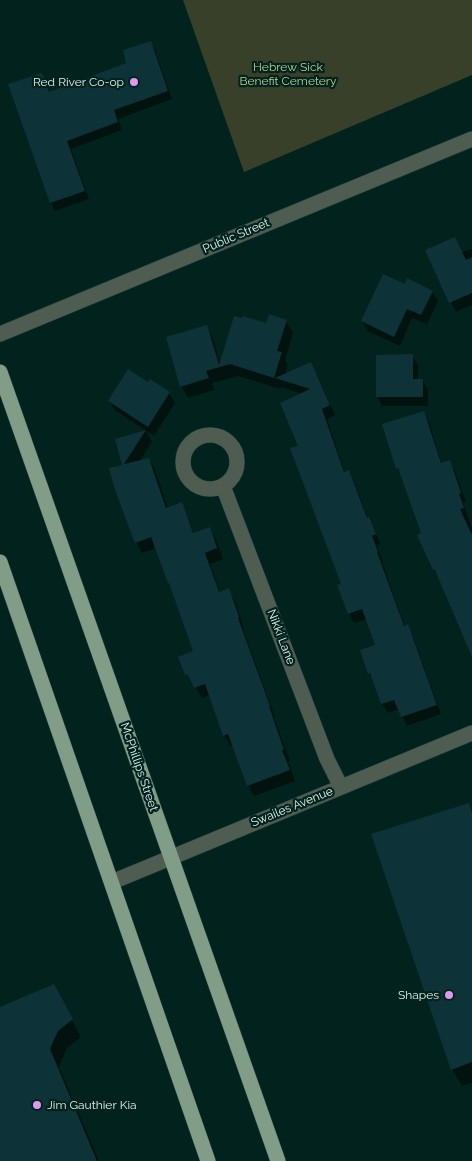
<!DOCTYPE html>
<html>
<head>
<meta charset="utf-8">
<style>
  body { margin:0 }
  canvas { display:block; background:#02221d }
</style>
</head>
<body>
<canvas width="472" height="1161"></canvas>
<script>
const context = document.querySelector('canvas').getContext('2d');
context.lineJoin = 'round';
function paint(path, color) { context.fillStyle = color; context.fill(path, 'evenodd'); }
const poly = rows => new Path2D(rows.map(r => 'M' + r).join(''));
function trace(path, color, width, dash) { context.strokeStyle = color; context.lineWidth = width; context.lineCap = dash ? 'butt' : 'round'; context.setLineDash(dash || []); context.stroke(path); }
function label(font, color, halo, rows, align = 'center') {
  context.font = font + ' Raleway,sans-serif'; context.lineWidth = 4.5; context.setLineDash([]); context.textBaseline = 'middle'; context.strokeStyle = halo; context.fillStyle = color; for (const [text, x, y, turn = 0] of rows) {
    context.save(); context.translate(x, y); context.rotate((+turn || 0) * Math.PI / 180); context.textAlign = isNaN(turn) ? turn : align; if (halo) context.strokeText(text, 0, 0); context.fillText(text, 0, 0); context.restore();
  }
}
const green = poly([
  [183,0,472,0,472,75,244,172]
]);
const shadow = poly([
  [150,42,155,50,172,99,118,119,122,130,71,149,89,199,55,211,51,203,9,85,41,75,50,93,128,64],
  [472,249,472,307,471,305,456,312,427,251,462,252],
  [405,286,432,292,438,301,427,324,412,318,400,346,368,331,362,321],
  [286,321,293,333,285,360,288,365,285,375,316,373,335,415,327,419,345,473,349,471,354,481,368,519,374,528,380,544,377,546,383,562,382,562,405,627,407,626,413,636,441,714,407,726,399,709,388,713,382,704,375,683,369,673,362,651,377,646,367,619,354,623,349,614,339,586,342,584,300,446,302,394,281,387,281,389,238,376,212,383,214,390,188,398,181,386,206,327,213,339,220,364,267,324],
  [412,356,418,365,418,380,423,380,428,390,428,406,382,406,377,396],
  [150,381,169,393,175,403,154,436,115,410,109,401,148,384],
  [423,413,429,422,442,464,449,462,455,471,466,502,463,503,472,528,472,654,440,579,434,570,403,478,397,468],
  [146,431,152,442,139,462,149,459,155,470,168,508,181,504,187,515,194,534,209,528,216,539,223,559,210,564,220,592,228,590,235,601,244,628,243,629,275,717,274,717,290,761,288,761,295,781,254,796,248,785,233,745,230,746,224,735,210,695,202,698,194,684,192,685,186,674,195,652,174,591,169,583,156,548,142,553,136,542,124,466,116,440],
  [468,804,472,811,472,1083,462,1086,452,1069],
  [63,1003,81,1037,67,1048,59,1067,99,1161,0,1161,0,1008]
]);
const building = poly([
  [151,41,168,91,114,110,118,122,67,141,85,191,50,203,8,84,42,73,49,92,126,63,123,50],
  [455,237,466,260,472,257,472,293,449,303,425,250],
  [383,274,405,284,407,278,433,291,421,315,407,309,394,337,361,321],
  [269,314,287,320,277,351,282,352,274,378,230,364,206,371,209,378,180,387,166,337,207,325,219,365,234,316,242,318,243,316,266,323],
  [413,354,413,379,423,379,423,397,376,397,376,355],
  [311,362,330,405,322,409,344,472,349,470,367,518,369,517,376,534,372,536,378,552,377,552,404,626,408,624,437,705,401,717,394,700,381,704,370,673,368,674,360,650,375,645,362,609,348,614,337,585,341,584,290,448,298,446,280,403,310,389,275,378],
  [128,369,148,382,150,379,170,392,148,427,108,401],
  [424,411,441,463,450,460,461,493,459,494,464,508,460,509,472,535,472,657,435,570,433,570,417,535,421,533,398,468,396,469,382,424],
  [146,430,124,464,149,458,157,482,166,508,182,502,193,533,210,527,217,548,205,553,219,592,229,588,239,617,238,618,270,706,269,706,284,750,282,750,290,770,247,786,228,734,223,736,205,684,194,688,187,674,185,675,178,657,193,651,169,583,168,583,151,537,135,543,115,490,109,468,122,465,115,439],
  [469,803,472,813,472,1062,451,1070,371,834],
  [54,984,73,1019,58,1031,50,1049,97,1161,0,1161,0,1007]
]);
const street = poly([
  [0,334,472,139],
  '183 462a27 27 0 1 1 54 0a27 27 0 1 1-54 0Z',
  [223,486,327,759,341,787],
  [112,882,472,733]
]);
const primary = poly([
  [0,372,278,1161],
  [0,562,208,1161]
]);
const markers = [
  [134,82,5,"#de98f2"],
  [449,995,5,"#de98f2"],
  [37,1105,5,"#de98f2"]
];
const parkNames = [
  ["Hebrew Sick",288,67],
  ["Benefit Cemetery",288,81]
];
const poiNames = [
  ["Red River Co-op",124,82],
  ["Shapes",439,995],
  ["Jim Gauthier Kia",47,1105,"left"]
];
const streetNames = [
  ["Public Street",236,236,-23],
  ["Nikki Lane",281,637,69],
  ["McPhillips Street",139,767,71],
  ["Swailes Avenue",292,807,-22]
];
paint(green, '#38402a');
paint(shadow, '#0007');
paint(building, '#0d3237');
trace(street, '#213f3a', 16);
trace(primary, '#213f3a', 16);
trace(street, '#4f5c52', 15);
trace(primary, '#819d88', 15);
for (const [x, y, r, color] of markers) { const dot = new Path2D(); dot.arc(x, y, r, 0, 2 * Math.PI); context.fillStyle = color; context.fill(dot); trace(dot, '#02221d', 2); }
label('12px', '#b9cf94', '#02221d', parkNames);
label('12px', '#e0f1ed', '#02221d', poiNames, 'right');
label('12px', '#e0f1ed', '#02221d', streetNames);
</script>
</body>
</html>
